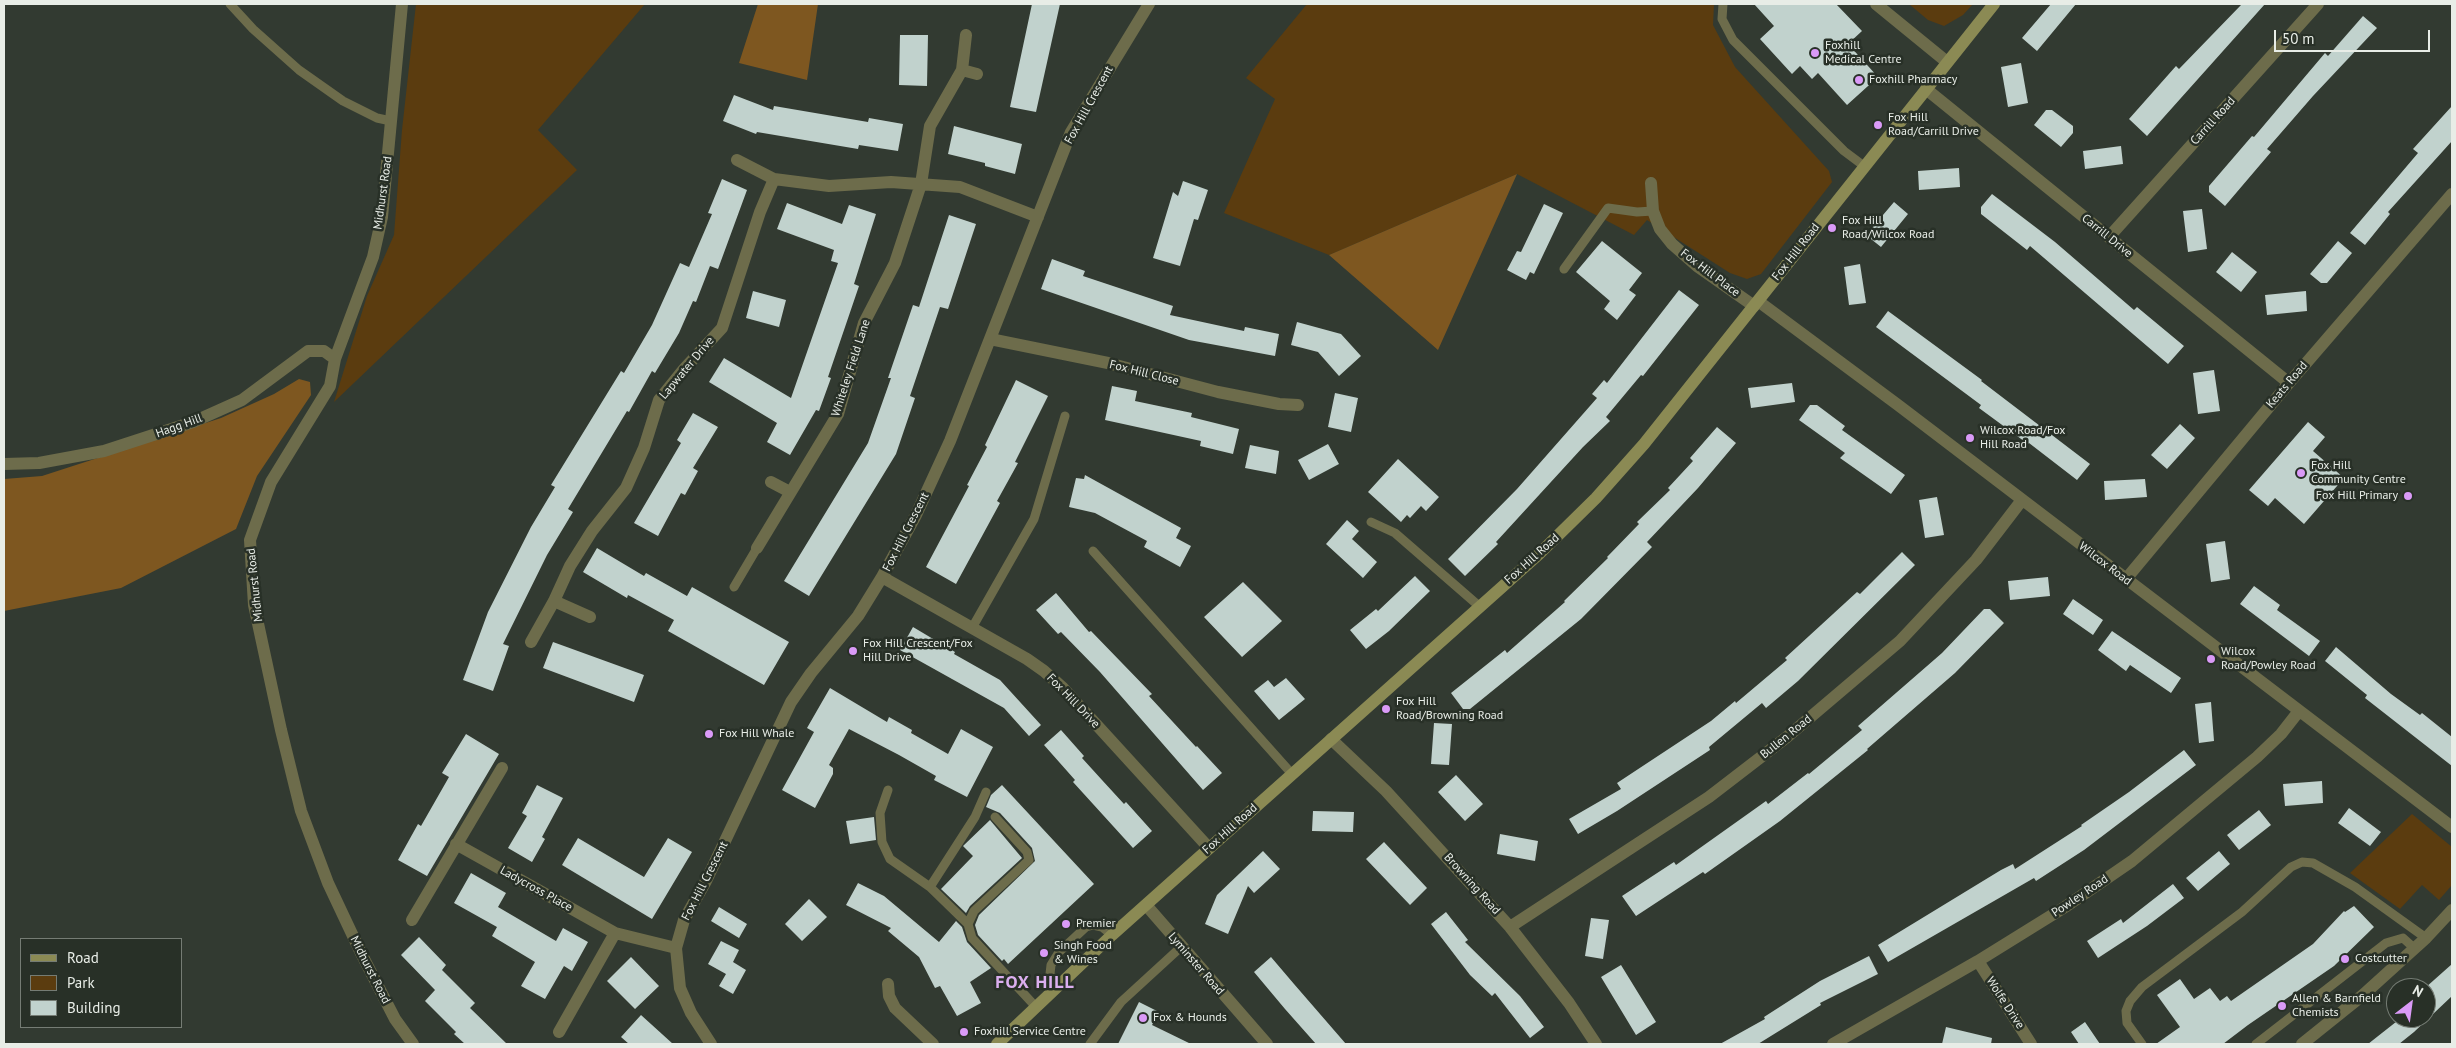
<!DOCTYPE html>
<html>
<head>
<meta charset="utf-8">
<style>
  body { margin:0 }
  #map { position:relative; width:2456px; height:1048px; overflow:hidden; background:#323a31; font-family:"PT Sans",sans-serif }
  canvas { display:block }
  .frame { position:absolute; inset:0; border:5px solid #e8ede7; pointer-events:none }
  .legend { position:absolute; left:20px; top:938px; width:162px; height:90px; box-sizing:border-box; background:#283027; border:1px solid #757c74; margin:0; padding:6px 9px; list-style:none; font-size:15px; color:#e8ede7 }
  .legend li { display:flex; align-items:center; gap:10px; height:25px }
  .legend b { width:25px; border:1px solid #757c74 }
  .north { position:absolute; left:2386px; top:978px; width:50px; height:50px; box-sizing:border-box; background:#283027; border:1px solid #757c74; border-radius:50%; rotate:30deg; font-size:14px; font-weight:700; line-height:20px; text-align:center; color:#e8ede7 }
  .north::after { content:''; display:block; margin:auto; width:18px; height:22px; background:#da9af7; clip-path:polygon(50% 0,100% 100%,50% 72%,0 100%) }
  .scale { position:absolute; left:2274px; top:30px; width:156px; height:22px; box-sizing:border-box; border:2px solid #e8ede7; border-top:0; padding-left:6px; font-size:15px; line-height:18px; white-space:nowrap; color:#e8ede7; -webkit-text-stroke:4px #283027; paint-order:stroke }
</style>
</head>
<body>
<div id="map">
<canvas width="2456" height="1048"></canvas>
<div class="frame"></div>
<ul class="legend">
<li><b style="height:6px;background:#8b8a54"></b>Road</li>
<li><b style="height:14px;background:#5b3c0f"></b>Park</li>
<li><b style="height:14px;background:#c1d2cd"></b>Building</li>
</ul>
<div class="north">N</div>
<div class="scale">50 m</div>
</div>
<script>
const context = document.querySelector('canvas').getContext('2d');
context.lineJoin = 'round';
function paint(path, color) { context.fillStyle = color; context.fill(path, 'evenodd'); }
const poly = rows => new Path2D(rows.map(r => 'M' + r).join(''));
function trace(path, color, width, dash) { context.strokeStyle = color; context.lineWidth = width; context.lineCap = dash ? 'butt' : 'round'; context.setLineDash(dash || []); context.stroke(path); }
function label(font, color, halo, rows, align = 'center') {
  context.font = font + ' "PT Sans",sans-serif'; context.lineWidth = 5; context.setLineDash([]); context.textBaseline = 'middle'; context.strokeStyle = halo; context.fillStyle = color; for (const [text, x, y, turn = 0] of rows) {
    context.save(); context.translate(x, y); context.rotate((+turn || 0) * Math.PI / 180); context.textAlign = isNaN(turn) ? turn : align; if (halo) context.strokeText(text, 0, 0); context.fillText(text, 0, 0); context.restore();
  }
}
const green = poly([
  [416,4,645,4,538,130,577,170,334,402,367,296,394,235,402,130],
  [1307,4,1714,4,1713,25,1735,67,1829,171,1832,182,1761,274,1747,279,1730,273,1647,220,1634,235,1517,174,1329,255,1224,213,1275,99,1246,78],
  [1909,4,1973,4,1963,15,1944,26,1928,20],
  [2412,814,2452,847,2452,885,2439,900,2422,885,2400,909,2350,873]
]);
const forest = poly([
  [758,4,818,4,807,80,739,63],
  [1517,174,1438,350,1329,255],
  [299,379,310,382,311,395,257,476,236,529,121,588,4,611,4,479,42,476,221,418,274,394]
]);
const building = poly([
  [1032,4,1060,4,1036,112,1010,107],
  [1754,4,1836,4,1862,31,1848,44,1878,77,1847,105,1818,73,1812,79,1800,66,1792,74,1760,39,1774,26],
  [2051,4,2076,4,2037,51,2022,38],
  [2242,4,2265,4,2147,136,2129,119,2176,66,2179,69],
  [2363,16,2377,28,2313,96,2267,149,2271,152,2225,206,2209,192,2209,186,2252,136,2254,137,2325,53,2328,56],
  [900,35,928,35,927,86,899,85],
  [2021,63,2028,103,2008,107,2001,67],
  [734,95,773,110,774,106,868,122,869,118,903,124,898,151,859,145,858,149,757,132,756,134,723,121],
  [2452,106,2452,141,2388,212,2390,214,2365,245,2350,233,2418,153,2413,149],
  [2046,110,2052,110,2073,126,2073,133,2061,147,2034,125],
  [954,126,1022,144,1015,174,985,166,985,163,948,154],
  [2121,146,2123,164,2085,169,2083,151],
  [1959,168,1960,187,1919,190,1918,171],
  [722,179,747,190,718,269,710,266,696,302,693,301,679,333,655,373,652,371,629,412,627,411,568,509,573,512,547,555,503,644,509,646,493,691,463,680,488,612,531,527,555,487,551,485,621,371,624,373,652,325,680,263,689,267,712,214,708,213],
  [1183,181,1208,190,1198,220,1194,219,1180,266,1153,258,1173,192,1178,196],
  [1992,194,2055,242,2134,310,2137,307,2184,346,2168,364,2030,246,2027,250,1981,214,1981,207],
  [1894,202,1908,214,1881,247,1866,235],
  [787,203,842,224,849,205,876,214,854,284,859,286,828,377,831,378,819,411,816,410,790,455,767,442,777,423,709,382,724,358,791,398,838,263,831,261,834,250,777,229],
  [1544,204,1563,213,1534,274,1530,272,1526,280,1507,270,1517,251,1521,252],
  [2202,209,2207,249,2188,252,2183,211],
  [949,215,976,224,948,309,940,307,910,396,915,398,896,454,809,596,784,581,868,443,891,378,888,378,913,305,919,307],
  [1602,241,1642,273,1629,290,1636,295,1617,320,1604,309,1610,301,1576,272],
  [2338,241,2352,253,2327,283,2321,283,2310,274],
  [2232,252,2257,272,2241,292,2216,272],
  [1052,259,1085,271,1083,276,1173,306,1170,315,1244,331,1245,327,1279,334,1275,356,1189,340,1041,289],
  [1860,264,1866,303,1849,305,1844,267],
  [1679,290,1699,305,1643,376,1641,375,1606,417,1610,421,1583,447,1496,542,1498,544,1465,576,1448,559,1517,489,1597,398,1592,394,1604,380,1607,383],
  [753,291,786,300,779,327,746,318],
  [2306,291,2307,311,2267,315,2265,295],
  [1888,311,1982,380,1981,381,2090,464,2077,480,2029,443,2028,444,1979,408,1981,405,1876,327],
  [1297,322,1341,334,1361,356,1339,376,1318,352,1291,345],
  [2214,370,2220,411,2198,414,2193,373],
  [1016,380,1048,396,1015,462,1018,463,997,501,1000,503,956,584,926,567,969,486,967,485,987,447,985,445],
  [1792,383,1795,402,1751,408,1748,388],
  [1112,386,1137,391,1135,401,1192,413,1191,417,1239,429,1233,454,1200,446,1201,441,1105,420],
  [1335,393,1358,398,1351,432,1328,427],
  [1810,405,1817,405,1845,426,1842,430,1905,475,1891,494,1840,458,1845,453,1799,420],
  [693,413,718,427,693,468,698,471,685,495,681,493,658,536,634,523,681,443,677,440],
  [2308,422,2325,437,2313,451,2344,478,2304,524,2275,498,2268,506,2249,490],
  [2180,424,2195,438,2167,469,2151,455],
  [1717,427,1736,443,1698,488,1647,542,1652,547,1581,619,1470,709,1463,709,1451,693,1505,650,1507,653,1565,602,1564,601,1608,558,1607,557,1639,524,1637,522,1670,490,1668,488,1693,461,1690,458],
  [1328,444,1339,464,1309,480,1298,460],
  [1250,445,1279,451,1276,474,1245,468],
  [1398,459,1439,497,1426,511,1421,506,1410,518,1407,515,1401,522,1368,492],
  [1085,475,1181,528,1176,538,1191,546,1180,567,1144,547,1147,541,1095,513,1069,507,1076,478,1084,479],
  [2145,479,2147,497,2105,500,2104,481],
  [1937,497,1944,535,1925,538,1919,500],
  [1347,520,1359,531,1352,539,1377,562,1363,578,1326,544],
  [2225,541,2230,579,2211,582,2206,544],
  [597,548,644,576,646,573,687,596,692,587,789,642,764,685,668,631,674,620,628,595,627,598,583,572],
  [1902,552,1915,565,1798,681,1766,708,1762,703,1709,747,1710,750,1617,811,1578,834,1569,819,1621,789,1617,783,1711,721,1735,701,1736,703,1787,660,1785,658,1857,592,1860,594],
  [1415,576,1430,591,1389,631,1366,649,1350,630,1376,609,1378,611],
  [2048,577,2050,596,2010,600,2008,581],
  [1243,582,1282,621,1242,657,1204,617],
  [2254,586,2280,605,2277,610,2320,641,2309,656,2240,604],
  [1056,593,1089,632,1091,631,1152,694,1149,696,1196,747,1197,746,1222,773,1203,790,1100,672,1061,632,1058,634,1036,610],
  [2073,599,2103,620,2093,635,2063,614],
  [1984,609,1990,609,2004,623,1955,673,1867,749,1868,750,1780,821,1705,874,1703,872,1636,916,1622,896,1674,862,1676,865,1766,801,1768,804,1808,773,1809,774,1862,730,1858,726,1942,653],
  [913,627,955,652,954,654,1000,680,1041,725,1029,736,1004,708,900,650],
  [2112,631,2181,678,2171,693,2130,665,2126,671,2098,650],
  [553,642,644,675,634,702,543,668],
  [2336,647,2391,694,2420,715,2422,713,2452,737,2452,766,2365,698,2367,695,2325,661],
  [1286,678,1305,699,1279,720,1254,691,1268,680,1274,687],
  [830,688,887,722,889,717,912,730,911,733,948,754,961,729,993,747,967,797,934,780,936,776,899,755,849,729,829,765,833,768,833,774,815,808,782,790,814,732,807,728],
  [2211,702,2214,741,2199,743,2195,704],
  [1434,723,1452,724,1449,765,1431,764],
  [1061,730,1084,756,1082,758,1102,780,1124,804,1126,802,1152,831,1133,848,1073,782,1075,780,1044,745],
  [466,734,499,754,427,876,398,860,418,824,421,826,449,777,442,773],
  [2184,750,2196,765,2084,850,2036,881,2034,878,1888,962,1878,945,2001,870,2013,864,2015,869,2082,826,2081,825,2129,792],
  [1456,775,1483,804,1465,821,1438,792],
  [2322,781,2323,803,2285,806,2283,784],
  [537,785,563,798,542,837,545,839,532,862,508,848,527,816,522,813],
  [1002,785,1094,884,1008,964,1004,959,1002,961,978,935,975,925,979,915,1035,861,1032,848,1000,813,986,807,991,795],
  [2349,808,2381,832,2370,846,2338,823],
  [2259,810,2271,825,2239,850,2227,835],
  [1313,811,1354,812,1353,832,1312,831],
  [874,817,876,840,850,844,846,821],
  [990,820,1022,858,970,906,966,913,941,889,973,856,963,846],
  [1500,834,1538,841,1535,861,1497,854],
  [578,838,644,877,668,838,692,852,652,919,562,865],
  [1384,842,1427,888,1410,905,1366,859],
  [1263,851,1280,869,1254,893,1248,886,1228,934,1205,924,1217,895],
  [2219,851,2230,864,2198,891,2186,878],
  [471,873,506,893,498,907,556,941,563,928,588,942,572,971,564,966,545,999,521,986,535,962,492,936,497,927,454,903],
  [858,883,884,896,939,942,956,921,962,927,967,942,991,968,970,982,981,1003,957,1016,940,986,935,988,919,957,888,931,891,928,846,905],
  [2173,884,2184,898,2147,926,2098,958,2087,941,2121,919,2123,923],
  [809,899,827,917,802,941,785,924],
  [2354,906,2374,927,2334,966,2248,1025,2223,1044,2156,1044,2180,1027,2157,995,2180,979,2194,999,2210,988,2220,1001,2227,996,2231,1001,2313,944,2344,911,2345,912],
  [719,907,747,924,739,938,711,921],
  [1446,912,1468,940,1465,942,1520,996,1544,1027,1530,1038,1495,993,1492,996,1470,975,1431,924],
  [1591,918,1609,920,1603,959,1585,956],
  [419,937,446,965,442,970,475,1003,470,1008,507,1044,465,1044,454,1034,456,1032,425,1001,435,990,401,955],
  [721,941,739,950,733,962,746,970,733,994,719,986,726,974,708,964],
  [1869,956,1878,974,1820,1003,1821,1005,1758,1044,1720,1044,1765,1019,1764,1017,1820,981],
  [631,957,659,986,635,1009,607,981],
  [1271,957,1294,984,1346,1044,1316,1044,1285,1009,1254,972],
  [2452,964,2452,996,2414,1032,2399,1044,2368,1044,2401,1018,2426,1018,2425,988],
  [1621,965,1656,1022,1636,1035,1601,977],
  [1139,1002,1159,1012,1152,1025,1191,1044,1118,1044],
  [641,1015,673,1044,629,1044,621,1037],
  [2085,1022,2100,1044,2079,1044,2071,1032],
  [1946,1027,1992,1038,1991,1044,1942,1044]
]);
const lane = poly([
  [230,4,253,29,299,70,343,101,377,118,391,121],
  [1723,4,1722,19,1733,40,1844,151,1864,166],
  [1564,269,1608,208,1637,212,1653,211],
  [1371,522,1395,533,1479,606],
  [1093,551,1292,774],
  [734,587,757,548],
  [972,628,1034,519,1065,416],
  [888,790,880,813,882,842,890,859,930,887,968,924],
  [995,817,1027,852,1029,860,974,911,968,924,972,938,1036,1007],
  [930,887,975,817,986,792],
  [1059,985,1050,974,1051,965,1059,952,1086,927,1093,925,1102,927,1112,935],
  [1090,1044,1121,1002,1181,947],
  [2142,1044,2127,1023,2126,1011,2130,1001,2142,987,2242,912,2291,867,2302,862,2313,863,2355,887,2426,938],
  [2256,1044,2386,943,2403,938,2414,948]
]);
const street = poly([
  [402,4,382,217,373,257,335,359,330,386,271,482,250,540,254,605,281,730,301,811,328,883,361,953,395,1019,413,1044],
  [1876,4,1947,62],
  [962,70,977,74],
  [1926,89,2289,383],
  [737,160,774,179],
  [1651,183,1653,211,1660,229,1672,244,1697,266,1754,306],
  [2109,237,2318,4],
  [1758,301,1898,405,2452,827],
  [990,339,1108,363,1218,392,1279,404,1298,405],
  [4,464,39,463,104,451,193,422,242,400,308,351,324,351,335,359],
  [771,482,790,492],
  [757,548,838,414,864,323,895,263,921,184,930,126,962,70,966,35],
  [882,577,1027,659,1044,671,1063,688,1209,848],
  [2126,579,2289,383,2452,194],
  [554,601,590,617],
  [531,642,554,601,570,566,592,531,626,488,644,448,659,400,684,369,722,328,760,212,774,179,829,186,891,182,960,187,1038,217],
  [1331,739,1386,791,1510,927,1569,1003,1596,1044],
  [456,844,615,933,676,948],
  [1146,905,1267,1044],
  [412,920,502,768],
  [1510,927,1709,797,1787,737,1900,641,1976,560,2022,500],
  [1978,961,2031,1044],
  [888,984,889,996,895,1008,933,1044],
  [559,1032,615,933],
  [711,1044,691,1013,680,988,676,948,684,920,706,881,791,702,811,673,858,616,882,577,916,515,950,441,1071,132,1149,4],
  [1833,1044,1978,961,2065,907,2132,861,2257,757,2281,734,2299,711],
  [2302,1044,2363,995,2426,938,2452,910]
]);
const secondary = poly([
  [997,1044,1112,935,1539,554,1596,498,1644,444,1994,4]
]);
const markers = [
  [1815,53,5,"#da9af7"],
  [1859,80,5,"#da9af7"],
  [1878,125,5,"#da9af7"],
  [1832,228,5,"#da9af7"],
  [1970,438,5,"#da9af7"],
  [2301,473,5,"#da9af7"],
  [2408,496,5,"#da9af7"],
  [853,651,5,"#da9af7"],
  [2211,659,5,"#da9af7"],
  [1386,709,5,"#da9af7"],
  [709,734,5,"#da9af7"],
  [1066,924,5,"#da9af7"],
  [1044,953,5,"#da9af7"],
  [2345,959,5,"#da9af7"],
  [2282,1006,5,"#da9af7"],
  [1143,1018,5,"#da9af7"],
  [964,1032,5,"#da9af7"]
];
const poiNames = [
  ["Foxhill",1825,46],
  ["Medical Centre",1825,60],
  ["Foxhill Pharmacy",1869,80],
  ["Fox Hill",1888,118],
  ["Road/Carrill Drive",1888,132],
  ["Fox Hill",1842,221],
  ["Road/Wilcox Road",1842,235],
  ["Wilcox Road/Fox",1980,431],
  ["Hill Road",1980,445],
  ["Fox Hill",2311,466],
  ["Community Centre",2311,480],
  ["Fox Hill Primary",2398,496,"right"],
  ["Fox Hill Crescent/Fox",863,644],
  ["Hill Drive",863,658],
  ["Wilcox",2221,652],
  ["Road/Powley Road",2221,666],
  ["Fox Hill",1396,702],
  ["Road/Browning Road",1396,716],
  ["Fox Hill Whale",719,734],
  ["Premier",1076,924],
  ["Singh Food",1054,946],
  ["& Wines",1054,960],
  ["Costcutter",2355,959],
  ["Allen & Barnfield",2292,999],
  ["Chemists",2292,1013],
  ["Fox & Hounds",1153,1018],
  ["Foxhill Service Centre",974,1032]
];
const streetNames = [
  ["Fox Hill Crescent",1089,105,-61],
  ["Carrill Road",2213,121,-48],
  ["Midhurst Road",383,193,-82],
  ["Carrill Drive",2107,236,39],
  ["Fox Hill Road",1796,252,-52],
  ["Fox Hill Place",1710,273,37],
  ["Lapwater Drive",687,368,-50],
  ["Whiteley Field Lane",851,368,-72],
  ["Fox Hill Close",1144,373,14],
  ["Keats Road",2287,385,-50],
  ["Hagg Hill",179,426,-20],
  ["Fox Hill Crescent",906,532,-63],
  ["Fox Hill Road",1532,559,-42],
  ["Wilcox Road",2105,564,37],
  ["Midhurst Road",255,585,-96],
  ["Fox Hill Drive",1073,701,46],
  ["Bullen Road",1786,737,-39],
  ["Fox Hill Road",1230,829,-42],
  ["Fox Hill Crescent",705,881,-63],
  ["Browning Road",1472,884,48],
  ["Ladycross Place",536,889,29],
  ["Powley Road",2080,896,-34],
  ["Lyminster Road",1196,964,49],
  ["Midhurst Road",370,970,63],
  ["Wolfe Drive",2005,1003,57]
];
const districtNames = [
  ["FOX HILL",1035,983]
];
paint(green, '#5b3c0f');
paint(forest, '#7e5720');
paint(building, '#c1d2cd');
trace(lane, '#6d6c4b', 9);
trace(street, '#6d6c4b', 12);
trace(secondary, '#8b8a54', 12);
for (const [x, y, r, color] of markers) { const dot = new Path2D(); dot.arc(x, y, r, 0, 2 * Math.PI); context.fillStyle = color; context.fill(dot); trace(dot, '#283027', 2); }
label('12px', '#e8ede7', '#283027', poiNames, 'left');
label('12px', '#e8ede7', '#283027', streetNames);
context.letterSpacing = '1px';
label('bold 18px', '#dbafef', '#283027', districtNames);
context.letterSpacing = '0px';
</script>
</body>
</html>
